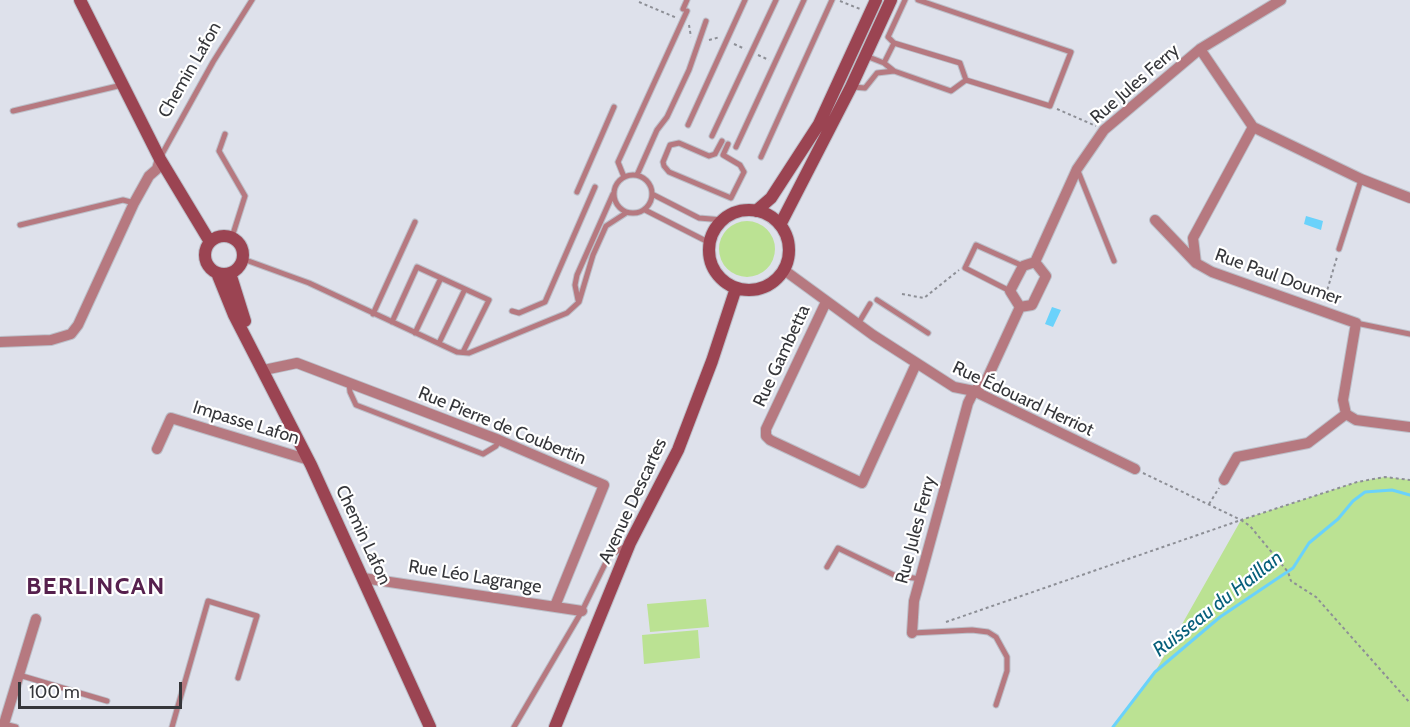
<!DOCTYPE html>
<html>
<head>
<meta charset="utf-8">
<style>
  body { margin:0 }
  #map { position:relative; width:1410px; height:727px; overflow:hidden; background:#dee1eb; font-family:Cabin,sans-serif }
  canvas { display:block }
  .scale { position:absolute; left:18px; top:682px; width:164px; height:27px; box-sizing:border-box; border:3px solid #35363a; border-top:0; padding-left:8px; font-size:18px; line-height:21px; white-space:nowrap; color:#35363a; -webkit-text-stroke:4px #fff; paint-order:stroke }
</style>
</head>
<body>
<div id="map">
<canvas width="1410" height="727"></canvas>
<div class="scale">100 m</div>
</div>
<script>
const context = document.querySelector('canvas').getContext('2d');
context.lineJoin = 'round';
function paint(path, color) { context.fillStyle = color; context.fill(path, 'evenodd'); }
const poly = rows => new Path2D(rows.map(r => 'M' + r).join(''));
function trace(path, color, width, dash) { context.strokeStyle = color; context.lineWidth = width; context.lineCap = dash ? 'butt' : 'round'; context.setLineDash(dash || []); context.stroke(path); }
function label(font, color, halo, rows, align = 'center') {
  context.font = font + ' Cabin,sans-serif'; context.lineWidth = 4.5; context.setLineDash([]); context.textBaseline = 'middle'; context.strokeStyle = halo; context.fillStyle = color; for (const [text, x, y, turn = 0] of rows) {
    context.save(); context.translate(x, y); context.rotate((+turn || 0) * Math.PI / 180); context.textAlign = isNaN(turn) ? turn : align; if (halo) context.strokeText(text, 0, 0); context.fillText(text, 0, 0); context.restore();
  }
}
const green = poly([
  '719 249a28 28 0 1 1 56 0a28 28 0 1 1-56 0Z',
  [1385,477,1410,480,1410,727,1113,727,1155,672,1241,520,1357,482],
  [706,599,709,627,650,632,647,604],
  [698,630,700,658,644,664,642,635]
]);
const water = poly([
  [1306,216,1323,221,1321,230,1304,224],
  [1052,307,1061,310,1053,327,1045,324]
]);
const stream = poly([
  [1113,727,1155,672,1220,617,1293,568,1309,543,1338,519,1353,501,1365,492,1392,490,1410,495]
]);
const path = poly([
  [840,1,860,9],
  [639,2,677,18],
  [689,25,691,37],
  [709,40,720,37],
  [734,44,745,49],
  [758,55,769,60],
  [1057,109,1096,126],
  [902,294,924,298,959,270],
  [1324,301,1337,257],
  [1143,473,1241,520,1357,482,1385,477,1410,480],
  [1209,504,1219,488],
  [946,622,1241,520,1250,526,1288,572,1291,581,1316,597,1410,703]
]);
const lane = poly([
  [918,0,1071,52,1050,106,966,80],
  [683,9,687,0],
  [894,43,884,63,894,71,951,91,966,80,960,63,894,43,888,37,905,0],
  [866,56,884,63],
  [853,87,865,88,877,73,894,71],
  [13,111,122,85],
  [688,125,745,0],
  [225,134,219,151,245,196,232,237],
  [712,136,776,0],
  [722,141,715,154,709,156,679,143,670,145,663,162,664,166,669,172,731,198,744,172,740,165,723,155,728,144],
  [736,147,804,0],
  [161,156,213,62,252,0],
  [761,157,832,0],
  [1078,171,1114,261],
  '614 194a19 19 0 1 1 38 0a19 19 0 1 1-38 0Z',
  [637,175,657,130,667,117,689,70,706,21],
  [624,177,618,162,687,11],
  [577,192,614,107],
  [652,194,699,218,723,220],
  [645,210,710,243],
  [20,225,123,200,134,203],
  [1339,249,1361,180],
  [243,259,309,283,457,352,469,353,567,313,579,302,593,255,606,226,626,213],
  [1010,291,965,268,976,245,1023,266],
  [578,300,575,285,577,275,613,194],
  [877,300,928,333],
  [512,311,519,313,545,302,595,187],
  [373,314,415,222],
  [392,322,417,267,489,300,463,352],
  [1356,323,1410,334],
  [858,324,870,304],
  [415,333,441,278],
  [439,343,465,289],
  [349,383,350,392,356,405,483,454,496,446,499,441],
  [827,567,838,548,894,575,920,579],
  [912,633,972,630,988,632,996,637,1007,657,1007,671,996,705],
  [19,675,107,701],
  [4,724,16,727],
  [172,727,208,601,257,616,238,678],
  [514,727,582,611,609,556,626,546]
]);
const street = poly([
  [1200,49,1253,127,1361,179,1410,198],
  [1253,127,1193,238,1196,263,1212,272,1356,323,1343,400,1346,414,1356,420,1410,427],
  [1155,220,1196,263],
  [1035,262,1077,169,1104,130,1200,49,1281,0],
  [1035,262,1046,276,1032,305,1020,307,1010,291,1023,266,1035,262],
  [784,270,873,335,954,387,974,391,1135,469],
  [826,302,766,429,766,436,770,440,862,483,916,364],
  [0,342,51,340,71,334,78,325,134,203,149,176,157,169,160,159],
  [264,370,297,363,499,440,604,485,555,606],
  [157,449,171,418,309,460],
  [1224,480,1237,457,1308,443,1346,414],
  [363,578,582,611],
  [912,633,914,601,968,403,974,391,986,381,1020,307],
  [3,727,36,619]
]);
const secondary = poly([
  [80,0,160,159,210,242],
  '709 250a40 40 0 1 1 80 0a40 40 0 1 1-80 0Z',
  [756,211,771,198,819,124,876,0],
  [780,225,851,87,891,0],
  '205 255a19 19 0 1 1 38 0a19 19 0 1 1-38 0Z',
  [217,273,234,315,311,465,430,727],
  [230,273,245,321],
  [555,727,630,543,678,450,712,361,736,288]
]);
const streetNames = [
  ["Chemin Lafon",190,70,-60],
  ["Rue Jules Ferry",1135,84,-41],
  ["Rue Paul Doumer",1278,277,20],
  ["Rue Gambetta",782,356,-65],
  ["Rue Édouard Herriot",1023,399,25],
  ["Impasse Lafon",246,423,17],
  ["Rue Pierre de Coubertin",502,426,22],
  ["Avenue Descartes",633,501,-65],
  ["Rue Jules Ferry",916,530,-75],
  ["Chemin Lafon",363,535,65],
  ["Rue Léo Lagrange",475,577,9]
];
const waterNames = [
  ["Ruisseau du Haillan",1218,604,-38]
];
const districtNames = [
  ["BERLINCAN",96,587]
];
paint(green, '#bbe293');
paint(water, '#6ad2fb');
trace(stream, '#6ad2fb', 3);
trace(lane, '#bcbfc8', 7);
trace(street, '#bcbfc8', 12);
trace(secondary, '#bcbfc8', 14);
trace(path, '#8d8f96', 2, [3, 3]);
trace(lane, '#b67980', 5);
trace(street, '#b67980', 10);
trace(secondary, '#9b4452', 12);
label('18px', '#35363a', '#fff', streetNames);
label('italic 20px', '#065f7a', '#fff', waterNames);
context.letterSpacing = '1.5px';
label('bold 24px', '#56204d', '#fff', districtNames);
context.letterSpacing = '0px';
</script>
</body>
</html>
